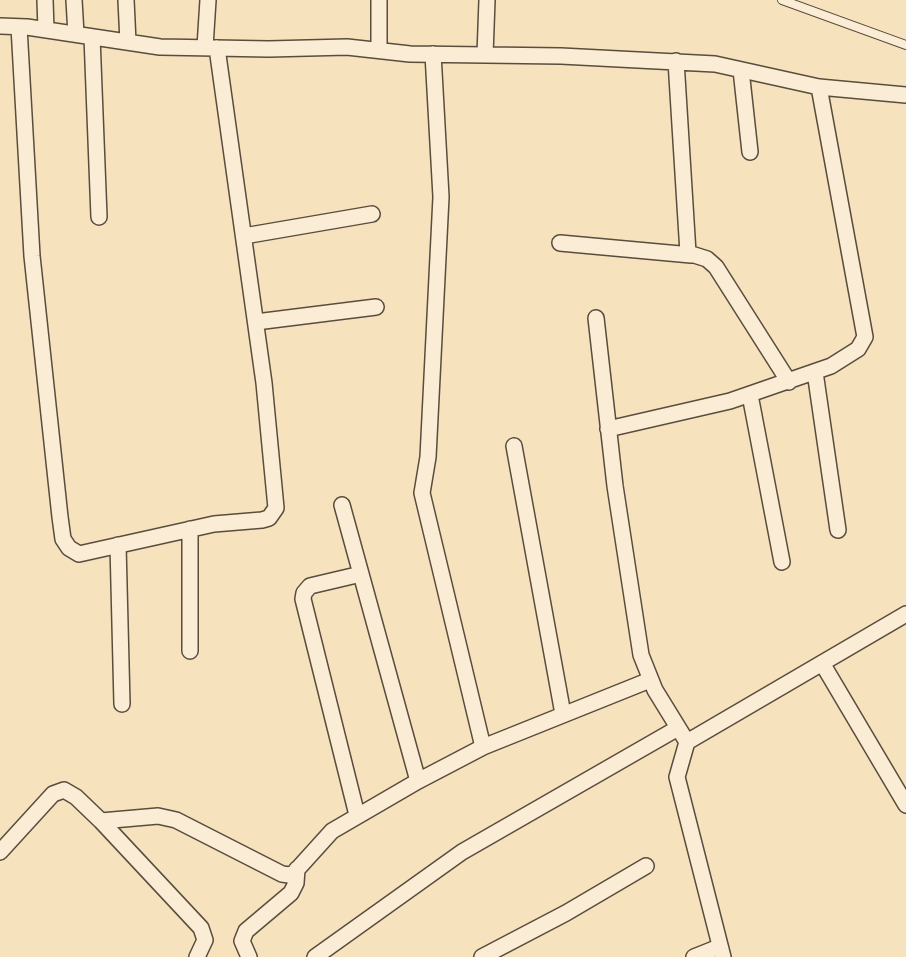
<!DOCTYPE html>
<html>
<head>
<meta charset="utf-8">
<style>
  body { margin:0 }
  canvas { display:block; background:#f7e2be }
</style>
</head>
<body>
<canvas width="906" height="957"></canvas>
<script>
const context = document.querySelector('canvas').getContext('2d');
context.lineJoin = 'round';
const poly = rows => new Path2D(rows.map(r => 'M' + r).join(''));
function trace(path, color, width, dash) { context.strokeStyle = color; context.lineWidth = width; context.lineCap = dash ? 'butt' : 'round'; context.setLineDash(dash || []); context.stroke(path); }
const lane = poly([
  [782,0,906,45]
]);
const street = poly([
  [45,0,46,30],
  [74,0,76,34],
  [126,0,128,42],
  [0,26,27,27,160,47,269,49,347,47,410,54,561,56,715,64,819,87,906,95],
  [19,27,32,256,60,517,63,539,69,548,79,554,214,524,262,520,269,518,276,508,264,383,217,48],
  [92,37,99,217],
  [205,47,208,0],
  [379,50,379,0],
  [433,54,441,197,428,457,422,493,483,747],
  [485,55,487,0],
  [676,61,688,253,707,259,716,267,789,382],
  [741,70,750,152],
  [244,236,372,214],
  [560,243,691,255],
  [596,318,615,486,641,655,655,690,687,742],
  [256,322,376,307],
  [815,372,838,530],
  [750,395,782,562],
  [608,429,730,401,831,366,858,349,865,337,819,87],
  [514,446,563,714],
  [342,505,418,781],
  [190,529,190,651],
  [118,545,122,704],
  [822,663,906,805],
  [357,815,303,599,304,593,310,586,361,574],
  [101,821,201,928,205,940,197,957],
  [0,852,53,794,64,790,76,797,101,821,158,816,176,820,282,874,289,875,294,873,332,831,418,781,483,747,650,680],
  [249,957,242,941,246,931,291,893,296,883,297,869],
  [315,957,462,852,678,728],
  [482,957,566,913,646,866],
  [694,957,719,947],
  [723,957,677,777,687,742,906,614]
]);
trace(lane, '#5a4d3d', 10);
trace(street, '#5a4d3d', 18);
trace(lane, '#faecd5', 8);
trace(street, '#faecd5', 15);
</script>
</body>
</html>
